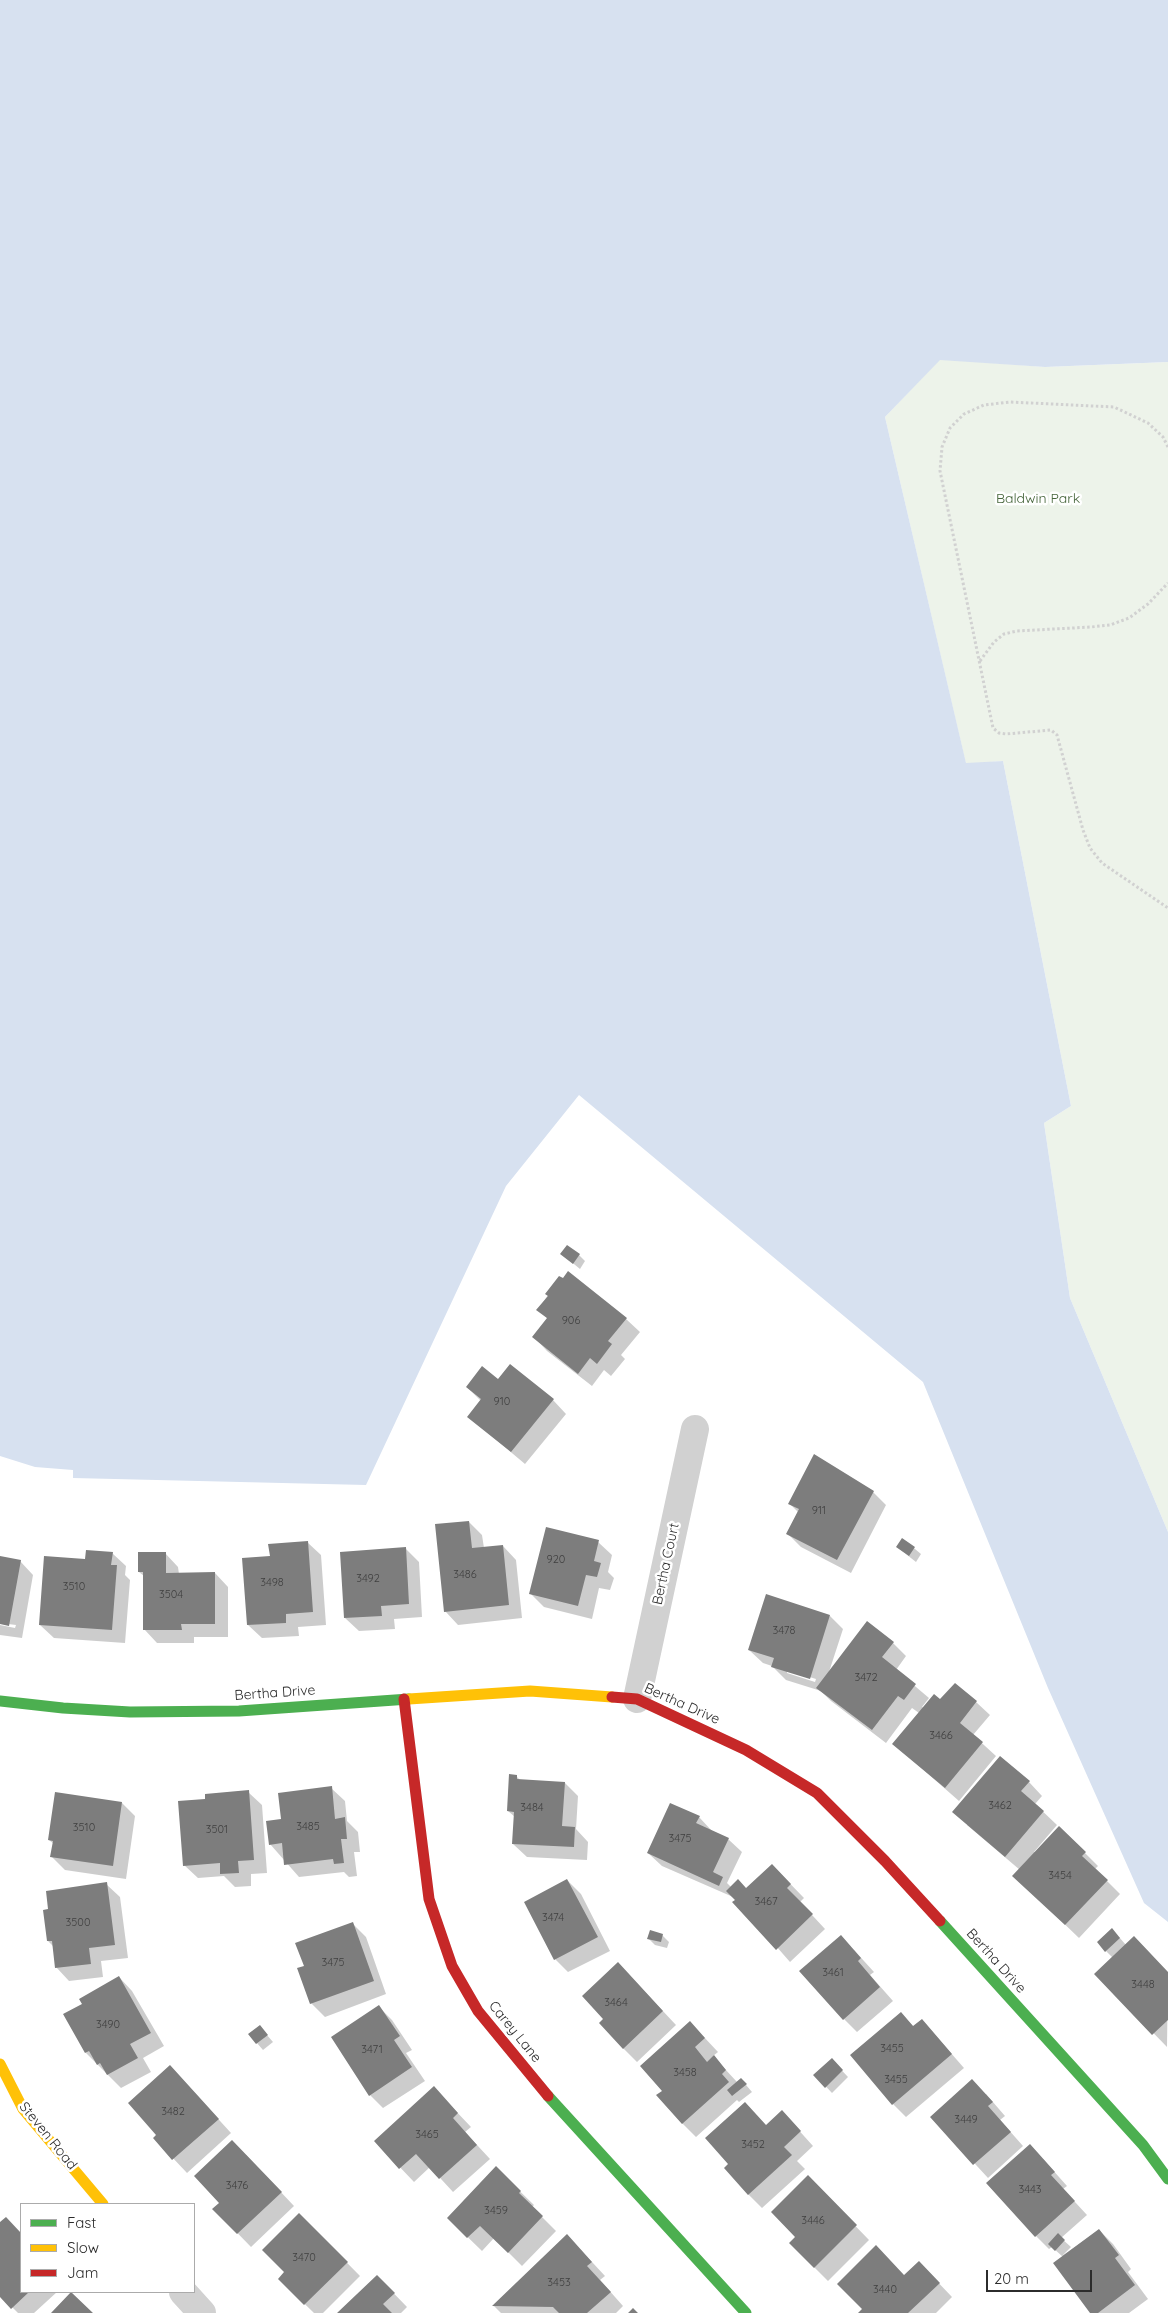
<!DOCTYPE html>
<html>
<head>
<meta charset="utf-8">
<style>
  body { margin:0 }
  #map { position:relative; width:1168px; height:2313px; overflow:hidden; background:#fff; font-family:Quicksand,sans-serif }
  canvas { display:block }
  .legend { position:absolute; left:20px; top:2203px; width:175px; height:90px; box-sizing:border-box; background:#fff; border:1px solid #ababab; margin:0; padding:6px 9px; list-style:none; font-size:15px; color:#2c2c2c }
  .legend li { display:flex; align-items:center; gap:10px; height:25px }
  .legend b { width:25px; border:1px solid #ababab }
  .scale { position:absolute; left:986px; top:2270px; width:106px; height:22px; box-sizing:border-box; border:2px solid #2c2c2c; border-top:0; padding-left:6px; font-size:15px; line-height:18px; white-space:nowrap; color:#2c2c2c; -webkit-text-stroke:4px #fff; paint-order:stroke }
</style>
</head>
<body>
<div id="map">
<canvas width="1168" height="2313"></canvas>
<ul class="legend">
<li><b style="height:6px;background:#4caf50"></b>Fast</li>
<li><b style="height:6px;background:#ffc107"></b>Slow</li>
<li><b style="height:6px;background:#c62828"></b>Jam</li>
</ul>
<div class="scale">20 m</div>
</div>
<script>
const context = document.querySelector('canvas').getContext('2d');
context.lineJoin = 'round';
function paint(path, color) { context.fillStyle = color; context.fill(path, 'evenodd'); }
const poly = rows => new Path2D(rows.map(r => 'M' + r).join(''));
function trace(path, color, width, dash) { context.strokeStyle = color; context.lineWidth = width; context.lineCap = dash ? 'butt' : 'round'; context.setLineDash(dash || []); context.stroke(path); }
function label(font, color, halo, rows, align = 'center') {
  context.font = font + ' Quicksand,sans-serif'; context.lineWidth = 5; context.setLineDash([]); context.textBaseline = 'middle'; context.strokeStyle = halo; context.fillStyle = color; for (const [text, x, y, turn = 0] of rows) {
    context.save(); context.translate(x, y); context.rotate((+turn || 0) * Math.PI / 180); context.textAlign = isNaN(turn) ? turn : align; if (halo) context.strokeText(text, 0, 0); context.fillText(text, 0, 0); context.restore();
  }
}
const green = poly([
  [940,359,1045,367,1168,362,1168,1532,1070,1298,1044,1123,1071,1106,1003,761,966,764,885,417]
]);
const water = poly([
  [0,0,1168,0,1168,362,1045,367,940,360,885,417,966,763,1003,761,1071,1106,1044,1123,1070,1298,1168,1532,1168,1922,1144,1903,1048,1688,923,1382,579,1095,506,1186,366,1485,73,1478,73,1470,35,1467,0,1456]
]);
const shadow = poly([
  [579,1255,585,1261,580,1269,569,1260],
  [560,1277,626,1319,640,1332,621,1355,625,1359,611,1376,604,1370,592,1386,547,1351,534,1337,548,1319,538,1310],
  [499,1381,553,1400,566,1414,525,1464,469,1417,481,1401,467,1387],
  [873,1492,886,1505,851,1573,801,1547,787,1533,798,1512,790,1504],
  [469,1522,482,1535,484,1548,503,1546,516,1560,522,1618,458,1625,445,1611],
  [903,1539,921,1554,916,1562,897,1547],
  [307,1542,321,1555,326,1625,298,1627,299,1636,262,1638,248,1625,271,1557],
  [598,1542,612,1555,608,1572,614,1578,610,1590,599,1588,592,1619,544,1607,531,1594],
  [405,1548,419,1562,422,1617,394,1619,395,1629,359,1631,345,1618],
  [112,1553,126,1566,125,1575,130,1580,125,1643,54,1638,40,1625,86,1561],
  [165,1553,178,1567,179,1574,215,1573,228,1587,228,1637,194,1637,194,1643,157,1643,144,1629,144,1576,139,1572],
  [0,1558,20,1561,33,1575,22,1638,0,1635,0,1625,15,1628,16,1625,0,1623],
  [830,1616,843,1629,829,1672,893,1643,906,1656,896,1670,929,1698,922,1707,924,1708,941,1701,976,1702,990,1715,973,1735,996,1756,959,1801,894,1744,919,1713,912,1708,886,1743,831,1701,821,1691,786,1680,772,1666,763,1663,749,1650],
  [787,1670,816,1679,815,1682,787,1673],
  [516,1776,520,1780,565,1783,578,1796,576,1829,588,1842,587,1860,527,1857,513,1844,515,1817,508,1811],
  [1029,1782,1042,1796,1035,1804,1057,1825,1034,1852,1085,1853,1098,1866,1095,1869,1120,1894,1079,1938,1028,1889,1020,1870,967,1825],
  [331,1788,345,1801,347,1821,358,1832,360,1852,354,1852,357,1876,349,1877,344,1872,299,1877,270,1844,282,1820],
  [248,1792,262,1805,267,1873,251,1874,251,1886,235,1887,224,1876,198,1878,184,1865,207,1800],
  [122,1803,135,1816,126,1879,65,1870,52,1857,54,1844,49,1840],
  [699,1817,712,1831,728,1839,742,1852,727,1883,731,1887,747,1889,772,1865,804,1898,800,1902,825,1929,790,1962,733,1897,662,1866,648,1853],
  [567,1880,581,1894,610,1951,568,1972,555,1959],
  [106,1884,120,1897,128,1958,101,1961,103,1977,69,1981,56,1967,53,1946,48,1941],
  [352,1923,366,1937,386,1994,325,2017,311,2003,305,1966],
  [662,1935,669,1942,667,1948,655,1945,649,1939],
  [1119,1937,1126,1945,1168,1974,1167,2047,1096,1974,1113,1958,1106,1951],
  [854,1950,874,1972,870,1975,893,2001,857,2032,844,2019],
  [119,1977,132,1991,164,2046,143,2058,151,2072,121,2088,86,2053],
  [631,1977,676,2025,637,2062,623,2048,605,2019],
  [379,2007,392,2020,412,2050,406,2053,425,2081,383,2108,370,2095],
  [901,2014,914,2027,922,2020,964,2068,906,2117,893,2104],
  [260,2027,273,2042,263,2050,250,2035],
  [703,2036,718,2052,713,2056,737,2082,741,2079,752,2092,739,2102,737,2100,696,2137,682,2123,664,2091,641,2066],
  [832,2060,848,2077,832,2093,815,2075],
  [170,2066,231,2133,187,2173,154,2138,158,2135],
  [434,2088,471,2127,465,2132,490,2159,453,2192,430,2167,414,2182,375,2141],
  [986,2094,1005,2116,1000,2120,1023,2146,988,2178,932,2117],
  [766,2126,795,2126,813,2146,797,2161,805,2169,762,2208,748,2194,730,2164],
  [246,2155,294,2206,251,2247,214,2209,221,2203],
  [1043,2159,1067,2186,1063,2189,1087,2215,1061,2238,1071,2247,1062,2256,1099,2230,1113,2244,1131,2269,1128,2272,1148,2299,1129,2313,1092,2313,1063,2257,1052,2247,1049,2249,1036,2236],
  [496,2168,534,2205,532,2207,556,2231,522,2266,494,2238,482,2251,448,2218],
  [808,2177,869,2240,828,2281,814,2267,797,2237],
  [299,2214,360,2276,323,2313,314,2313,279,2279,286,2272],
  [6,2218,21,2234,21,2292,57,2292,34,2313,18,2313,0,2295,0,2224],
  [580,2249,605,2276,600,2280,623,2306,616,2313,501,2313,494,2306],
  [377,2276,407,2307,401,2313,339,2313],
  [905,2276,932,2276,952,2297,936,2313,860,2313]
]);
const building = poly([
  [567,1245,580,1254,573,1264,560,1254],
  [568,1271,627,1318,608,1341,612,1344,597,1364,590,1358,578,1374,532,1337,547,1318,536,1310,548,1296,545,1294,559,1276,563,1278],
  [510,1364,554,1399,511,1452,467,1417,481,1399,466,1387,482,1366,498,1379],
  [814,1454,874,1491,837,1560,786,1534,799,1509,788,1504],
  [469,1521,472,1548,503,1545,509,1605,444,1612,435,1524],
  [546,1527,599,1540,594,1561,601,1563,597,1577,586,1575,578,1606,529,1594],
  [902,1538,915,1547,909,1556,896,1547],
  [308,1541,313,1612,286,1614,286,1623,247,1625,242,1558,270,1556,268,1544],
  [406,1547,409,1604,381,1606,382,1616,344,1618,340,1552],
  [86,1550,113,1552,111,1565,117,1565,112,1630,39,1625,44,1556,85,1559],
  [138,1552,166,1552,166,1573,215,1572,215,1624,181,1624,182,1630,143,1630,143,1572,138,1572],
  [0,1556,21,1560,9,1626,0,1624],
  [766,1594,830,1615,810,1679,771,1667,774,1658,748,1650],
  [867,1621,894,1642,882,1657,916,1684,904,1700,898,1696,872,1730,816,1688],
  [955,1683,977,1701,960,1723,983,1742,945,1788,892,1744,934,1694,940,1699],
  [1000,1756,1030,1781,1021,1791,1044,1811,1005,1857,952,1812],
  [509,1774,517,1775,517,1779,565,1782,562,1826,575,1827,574,1847,512,1844,514,1812,507,1811],
  [332,1786,335,1819,345,1817,347,1839,341,1839,344,1863,334,1864,333,1859,284,1865,282,1843,269,1845,266,1821,281,1819,278,1793],
  [249,1790,254,1860,238,1861,239,1873,220,1874,220,1863,183,1866,178,1801,205,1799,205,1794],
  [55,1792,122,1802,113,1866,50,1857,53,1841,48,1840],
  [670,1803,700,1816,696,1823,729,1838,713,1872,723,1877,719,1886,647,1853],
  [1059,1826,1086,1852,1082,1856,1108,1880,1065,1925,1012,1876],
  [772,1864,791,1884,787,1888,813,1914,776,1950,732,1902,735,1900,726,1891,738,1879,746,1888],
  [567,1879,598,1937,554,1960,524,1902],
  [107,1882,115,1945,89,1948,91,1964,55,1968,52,1941,47,1941,43,1910,48,1909,46,1891],
  [353,1922,374,1981,310,2004,297,1968,304,1966,295,1943],
  [1112,1928,1120,1938,1105,1952,1097,1942],
  [650,1930,663,1934,661,1942,647,1939],
  [841,1935,861,1958,858,1961,880,1987,843,2020,799,1971],
  [1134,1936,1168,1972,1168,2020,1152,2035,1094,1974],
  [618,1962,663,2011,623,2049,599,2023,603,2019,582,1996],
  [119,1976,151,2033,130,2044,138,2058,107,2075,100,2063,97,2065,89,2051,85,2053,63,2014,82,2004,79,1999],
  [379,2005,400,2036,394,2040,412,2067,369,2096,331,2037],
  [901,2012,913,2026,922,2019,952,2054,892,2105,850,2055],
  [690,2021,705,2038,695,2047,707,2062,714,2055,726,2070,722,2074,729,2082,682,2124,656,2095,662,2091,640,2066],
  [260,2025,268,2035,256,2044,248,2034],
  [832,2058,843,2070,825,2088,813,2075],
  [170,2065,219,2119,172,2160,153,2138,156,2135,128,2103],
  [741,2078,747,2084,732,2096,727,2090],
  [972,2079,993,2102,988,2106,1011,2132,973,2165,930,2117],
  [434,2086,458,2113,453,2118,477,2145,439,2179,416,2154,399,2169,374,2141],
  [745,2102,766,2125,782,2110,801,2131,784,2147,792,2155,748,2195,724,2168,728,2164,705,2138],
  [232,2140,282,2192,237,2234,212,2209,219,2203,194,2176],
  [1030,2144,1055,2172,1051,2175,1075,2201,1035,2237,986,2183],
  [496,2166,521,2191,519,2193,543,2216,508,2253,480,2226,467,2238,447,2218],
  [808,2175,857,2225,814,2268,789,2243,795,2237,771,2212],
  [299,2213,348,2262,304,2305,278,2279,284,2272,262,2250],
  [6,2217,21,2233,21,2292,29,2292,11,2309,0,2297,0,2222],
  [1099,2229,1119,2255,1115,2258,1135,2285,1098,2313,1090,2313,1053,2263],
  [1058,2233,1065,2240,1055,2251,1048,2244],
  [567,2234,592,2262,587,2266,611,2292,587,2313,559,2313,553,2307,492,2306],
  [876,2245,904,2275,919,2261,940,2283,908,2313,858,2313,862,2309,837,2284],
  [377,2275,395,2293,383,2304,392,2313,337,2313],
  [71,2292,93,2313,51,2313],
  [633,2308,638,2313,628,2313]
]);
const path = poly([
  [1168,447,1163,437,1148,423,1114,407,1010,402,984,405,964,414,950,428,942,447,940,471,993,728,999,733,1006,734,1051,730,1057,735,1083,830,1090,848,1102,863,1168,908],
  [980,661,994,642,1004,634,1017,631,1091,627,1110,625,1129,618,1148,604,1168,583]
]);
const street = poly([
  [637,1699,695,1429],
  [183,2292,202,2313]
]);
const fast = poly([
  [0,1701,63,1708,130,1712,239,1711,409,1699],
  [940,1921,1143,2145,1168,2179],
  [548,2096,746,2313]
]);
const slow = poly([
  [409,1699,530,1691,612,1697],
  [0,2064,23,2109,103,2204]
]);
const jam = poly([
  [612,1697,637,1699,746,1750,817,1793,885,1861,940,1921],
  [404,1699,429,1899,452,1966,478,2011,548,2096]
]);
const numberNames = [
  ["906",571,1321],
  ["910",502,1402],
  ["911",819,1511],
  ["920",556,1560],
  ["3486",465,1575],
  ["3492",368,1579],
  ["3498",272,1583],
  ["3510",74,1587],
  ["3504",171,1595],
  ["3478",784,1631],
  ["3472",866,1678],
  ["3466",941,1736],
  ["3462",1000,1806],
  ["3484",532,1808],
  ["3485",308,1827],
  ["3510",84,1828],
  ["3501",217,1830],
  ["3475",680,1839],
  ["3454",1060,1876],
  ["3467",766,1902],
  ["3474",553,1918],
  ["3500",78,1923],
  ["3475",333,1963],
  ["3461",833,1973],
  ["3448",1143,1985],
  ["3464",616,2003],
  ["3490",108,2025],
  ["3455",892,2049],
  ["3471",372,2050],
  ["3458",685,2073],
  ["3455",896,2080],
  ["3482",173,2112],
  ["3449",966,2120],
  ["3465",427,2135],
  ["3452",753,2145],
  ["3476",237,2186],
  ["3443",1030,2190],
  ["3459",496,2211],
  ["3446",813,2221],
  ["3470",304,2258],
  ["3453",559,2283],
  ["3440",885,2290]
];
const parkNames = [
  ["Baldwin Park",1038,499]
];
const streetNames = [
  ["Bertha Court",666,1564,-78],
  ["Bertha Drive",275,1693,-4],
  ["Bertha Drive",682,1704,24],
  ["Bertha Drive",996,1961,48],
  ["Carey Lane",515,2032,51],
  ["Steven Road",48,2136,51]
];
paint(green, '#edf3ea');
paint(water, '#d7e1f0');
paint(shadow, '#0003');
paint(building, '#7d7d7d');
trace(path, '#d1d1d1', 3, [2.5, 2.5]);
trace(street, '#d1d1d1', 28);
trace(fast, '#4caf50', 11);
trace(slow, '#ffc107', 11);
trace(jam, '#c62828', 11);
label('11px', '#404040', null, numberNames);
label('14px', '#46653b', '#fff', parkNames);
label('14px', '#2c2c2c', '#fff', streetNames);
</script>
</body>
</html>
